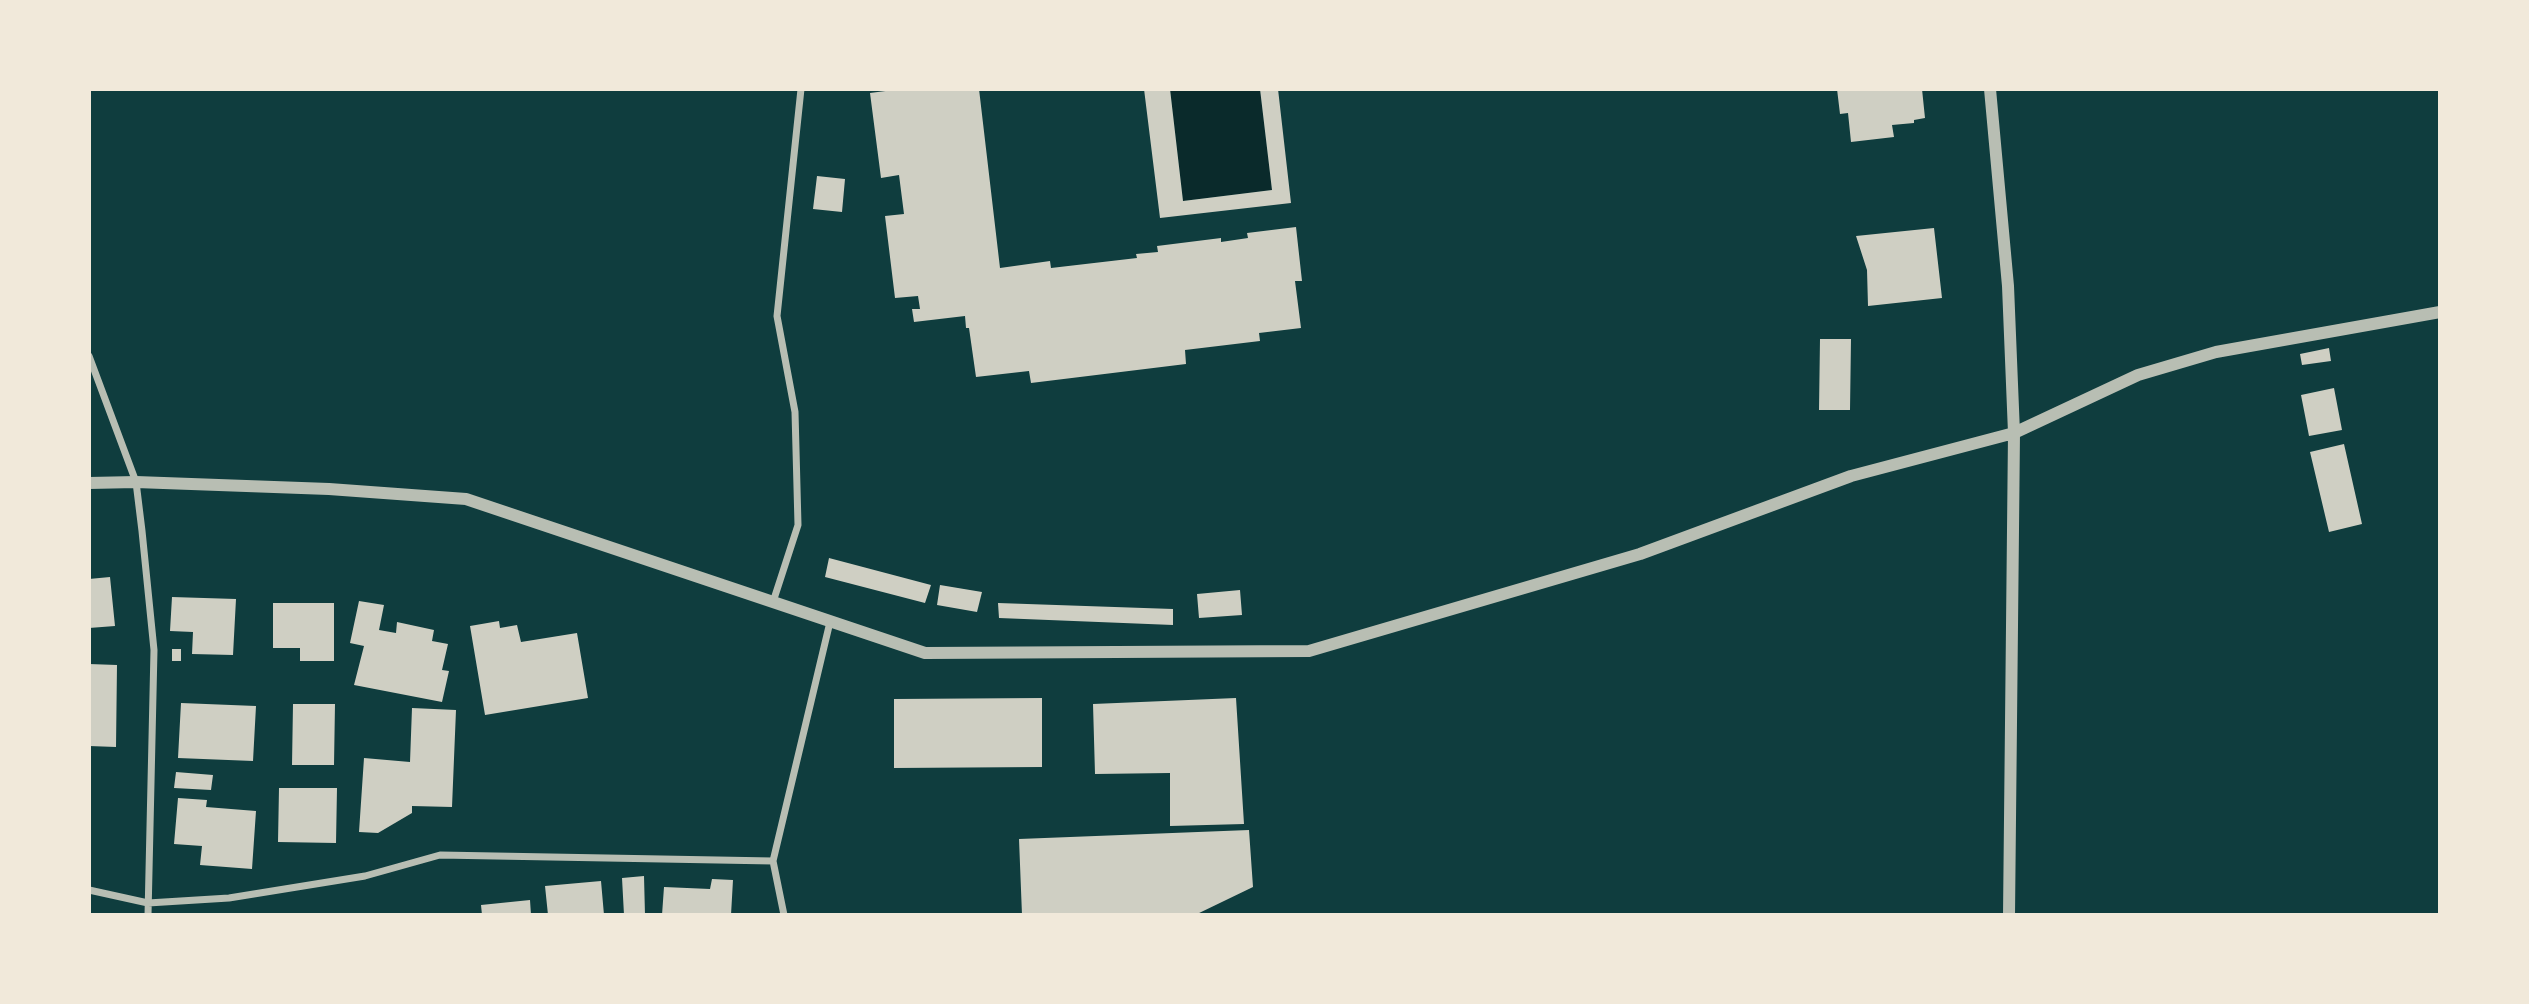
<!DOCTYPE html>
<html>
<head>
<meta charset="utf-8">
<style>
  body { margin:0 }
  #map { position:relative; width:2529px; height:1004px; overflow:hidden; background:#0f3d3e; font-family:"Varela Round",sans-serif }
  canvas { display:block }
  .frame { position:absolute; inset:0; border:91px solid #f1e9da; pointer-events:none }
</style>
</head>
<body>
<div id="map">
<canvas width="2529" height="1004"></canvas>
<div class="frame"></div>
</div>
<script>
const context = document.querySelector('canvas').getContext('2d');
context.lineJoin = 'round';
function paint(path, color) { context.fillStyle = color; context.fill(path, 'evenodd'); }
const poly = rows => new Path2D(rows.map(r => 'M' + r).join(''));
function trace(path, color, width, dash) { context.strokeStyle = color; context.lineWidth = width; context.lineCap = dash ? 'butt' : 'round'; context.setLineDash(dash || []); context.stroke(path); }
const water = poly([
  [1170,89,1260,89,1272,190,1183,201]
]);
const building = poly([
  [901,89,979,89,1000,268,1050,261,1051,268,1137,258,1136,254,1158,252,1157,246,1221,238,1221,242,1248,238,1247,233,1296,227,1302,281,1295,281,1301,328,1259,333,1260,341,1185,350,1186,364,1031,383,1029,371,976,377,969,328,966,328,965,316,914,322,912,309,920,309,918,296,895,298,885,216,904,214,899,175,881,178,870,93],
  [1144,89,1170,89,1183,201,1272,190,1260,89,1278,89,1291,203,1160,218],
  [1837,89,1922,89,1925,118,1914,120,1914,123,1892,125,1894,137,1851,142,1848,113,1840,114],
  [817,176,845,179,842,212,813,209],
  [1934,228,1942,298,1868,306,1867,270,1856,236],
  [1820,339,1851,339,1850,410,1819,410],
  [2329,348,2331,361,2302,365,2300,354],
  [2334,388,2342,430,2309,436,2301,395],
  [2344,444,2362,524,2329,532,2310,452],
  [829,558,931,585,925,603,825,577],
  [110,577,115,626,89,628,89,579],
  [940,585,982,592,977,612,937,605],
  [1240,590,1242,615,1199,618,1197,594],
  [172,597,236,599,233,655,192,654,193,632,170,631],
  [359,601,384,605,379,630,396,633,397,622,434,630,432,641,448,644,442,670,449,671,442,702,354,685,364,646,350,643],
  [273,603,334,603,334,661,300,661,300,648,273,648],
  [998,603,1173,609,1173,625,999,618],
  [499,621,500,628,517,625,521,642,577,633,588,698,485,715,470,626],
  [172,649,181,649,181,661,172,661],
  [89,664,117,665,116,747,89,746],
  [1042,698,1042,767,894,768,894,699],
  [1236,698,1244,824,1170,826,1170,773,1095,774,1093,704],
  [181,703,256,706,253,761,178,758],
  [293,704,335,704,334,765,292,765],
  [412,708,456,710,452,807,412,806,412,813,378,833,359,832,364,758,410,762],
  [176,772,213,775,211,790,174,788],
  [279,788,337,788,336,843,278,842],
  [178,798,207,800,206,807,256,811,252,869,200,865,202,846,174,844],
  [1249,830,1253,887,1195,915,1022,915,1019,839],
  [644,876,645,915,624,915,622,878],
  [712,879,733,880,731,915,662,915,664,887,710,889],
  [601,881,604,915,548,915,545,886],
  [530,900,531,915,482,915,481,905]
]);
const minor = poly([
  [89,356,136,482,142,531,154,650,148,915],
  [773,602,798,525,795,412,777,316,801,89],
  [89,890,148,903,229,898,365,876,440,855,773,861],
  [784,915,773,861,830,622]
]);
const tertiary = poly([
  [1990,89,2008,286,2014,433,2009,915],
  [89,483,136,482,329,489,466,499,925,653,1309,651,1640,554,1851,476,2014,433,2138,375,2216,352,2440,312]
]);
paint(water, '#0a2a2b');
paint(building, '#cfcfc3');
trace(minor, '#b8beb3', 7);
trace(tertiary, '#b8beb3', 12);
</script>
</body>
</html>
